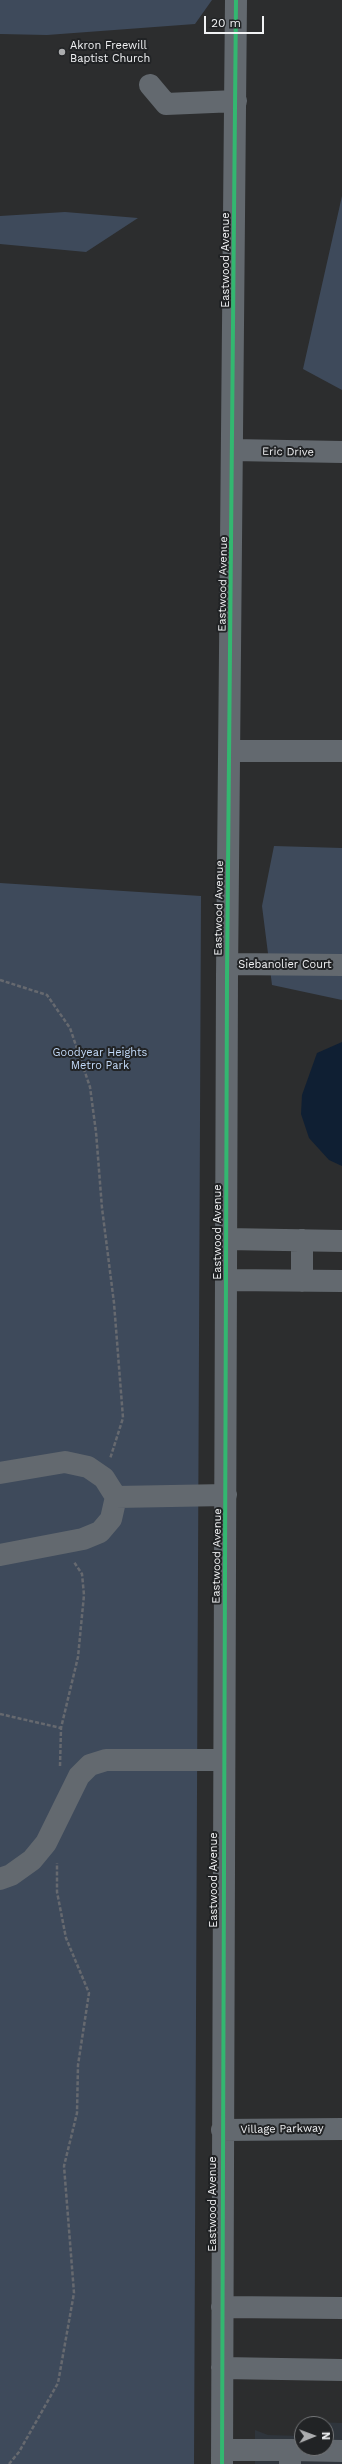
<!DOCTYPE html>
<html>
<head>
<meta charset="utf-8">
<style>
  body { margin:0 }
  #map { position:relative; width:342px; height:2464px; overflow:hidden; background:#2c2d2e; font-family:"Work Sans",sans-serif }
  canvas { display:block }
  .north { position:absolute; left:294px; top:2416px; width:40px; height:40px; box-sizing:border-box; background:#212325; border:1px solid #747678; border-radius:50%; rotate:89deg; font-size:11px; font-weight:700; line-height:16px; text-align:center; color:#f1f2f4 }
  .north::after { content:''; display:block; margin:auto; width:14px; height:18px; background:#acadaf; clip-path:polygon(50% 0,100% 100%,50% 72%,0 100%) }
  .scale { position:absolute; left:204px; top:16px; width:60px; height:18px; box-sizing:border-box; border:2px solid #f1f2f4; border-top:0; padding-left:5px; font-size:12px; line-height:14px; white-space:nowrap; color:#f1f2f4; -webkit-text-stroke:3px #212325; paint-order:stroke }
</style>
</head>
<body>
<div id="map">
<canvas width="342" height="2464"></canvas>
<div class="north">N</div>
<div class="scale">20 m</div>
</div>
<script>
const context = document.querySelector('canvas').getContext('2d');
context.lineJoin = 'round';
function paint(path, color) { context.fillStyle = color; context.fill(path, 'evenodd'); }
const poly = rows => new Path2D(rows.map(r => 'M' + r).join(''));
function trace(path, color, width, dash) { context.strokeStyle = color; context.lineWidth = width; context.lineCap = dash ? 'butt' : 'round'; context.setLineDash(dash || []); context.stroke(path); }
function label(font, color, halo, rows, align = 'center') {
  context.font = font + ' "Work Sans",sans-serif'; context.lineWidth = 4; context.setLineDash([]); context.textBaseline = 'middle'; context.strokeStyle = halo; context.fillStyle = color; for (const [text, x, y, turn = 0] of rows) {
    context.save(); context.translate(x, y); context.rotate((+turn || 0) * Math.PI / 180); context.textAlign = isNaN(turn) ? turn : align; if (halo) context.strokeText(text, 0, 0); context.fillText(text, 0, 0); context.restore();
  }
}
const built = poly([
  [314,2422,342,2423,342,2464,255,2464,255,2430,268,2435,302,2436,302,2448,326,2448,326,2424]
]);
const green = poly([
  [0,0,212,0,195,24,47,35,0,34],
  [342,196,342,390,303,369],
  [65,212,138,218,86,252,0,244,0,216],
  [274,846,342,848,342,1000,272,985,262,906],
  [0,883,201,896,194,2464,0,2464]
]);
const water = poly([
  [342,1042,342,1166,329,1160,309,1138,301,1114,302,1095,317,1053]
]);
const path = poly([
  [0,980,47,995,70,1028,90,1087,96,1132,102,1208,114,1303,123,1418,110,1459],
  [0,1714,61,1728],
  [60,1766,61,1728,78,1657,84,1595,82,1574,74,1562],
  [9,2464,19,2452,58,2383,74,2293,64,2166,77,2113,78,2065,89,1993,66,1938,57,1892,57,1863]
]);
const minor = poly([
  [150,85,166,104,236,101],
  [233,450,342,452],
  [230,751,342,751],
  [228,964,342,965],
  [227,1239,342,1241],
  [227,1280,342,1281],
  [302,1281,302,1240],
  [0,1473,65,1462,88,1467,104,1478,116,1497,111,1519,100,1532,83,1539,0,1555],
  [116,1497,226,1495],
  [0,1879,11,1875,32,1860,46,1843,79,1776,90,1765,106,1760,224,1760],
  [222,2130,342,2129],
  [222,2307,342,2308],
  [222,2368,342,2370],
  [222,2450,290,2450,290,2464],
  [290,2450,342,2451],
  [222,2464,227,976,236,0]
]);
const cycleway = poly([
  [222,2464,227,976,236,0]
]);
const markers = [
  [62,52,4,"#acadaf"]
];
const poiNames = [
  ["Akron Freewill",70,46],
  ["Baptist Church",70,59]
];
const streetNames = [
  ["Eastwood Avenue",226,260,-90],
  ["Eric Drive",288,452,1],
  ["Eastwood Avenue",223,584,-89],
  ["Eastwood Avenue",219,908,-89],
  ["Siebanolier Court",285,965],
  ["Eastwood Avenue",218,1232,-90],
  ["Eastwood Avenue",217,1556,-89],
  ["Eastwood Avenue",214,1880,-90],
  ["Village Parkway",282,2129,-1],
  ["Eastwood Avenue",213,2204,-90]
];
const parkNames = [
  ["Goodyear Heights",100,1053],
  ["Metro Park",100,1066]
];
paint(built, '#2f353c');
paint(green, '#3e4a5b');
paint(water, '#0f1f33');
trace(path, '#66696f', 2.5, [4, 2]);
trace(minor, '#63696f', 22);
trace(cycleway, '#33b770', 4);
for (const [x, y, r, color] of markers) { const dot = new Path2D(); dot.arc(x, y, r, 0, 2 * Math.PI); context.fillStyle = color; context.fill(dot); trace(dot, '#212325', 1.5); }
label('11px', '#f1f2f4', '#212325', poiNames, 'left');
label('11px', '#f1f2f4', '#212325', streetNames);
label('11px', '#c3daf8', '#212325', parkNames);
</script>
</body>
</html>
